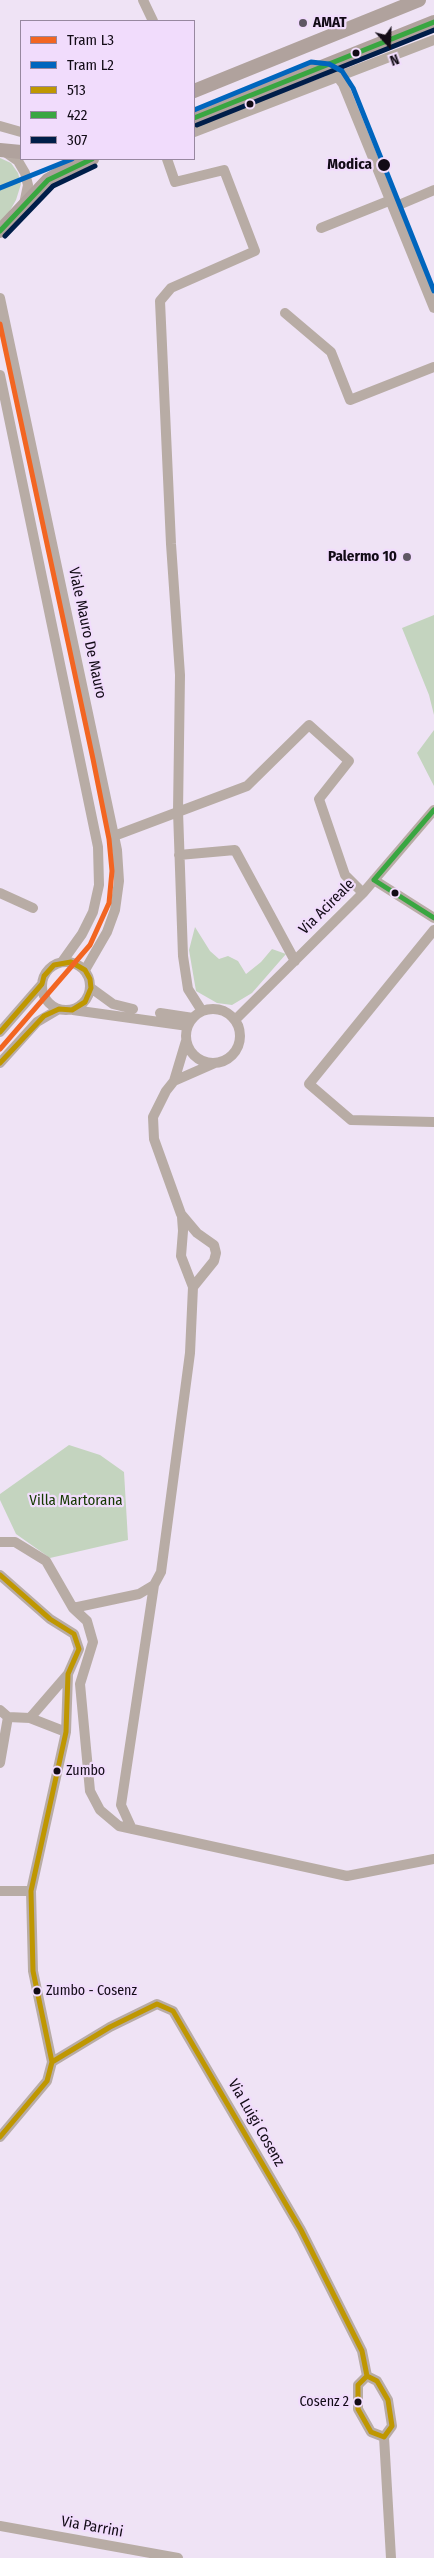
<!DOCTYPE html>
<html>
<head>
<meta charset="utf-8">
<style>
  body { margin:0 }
  #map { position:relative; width:434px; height:2558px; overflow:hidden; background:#efe3f5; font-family:"Fira Sans Condensed",sans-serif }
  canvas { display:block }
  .legend { position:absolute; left:20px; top:20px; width:175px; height:140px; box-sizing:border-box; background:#f1dcfc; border:1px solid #9888a0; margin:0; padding:6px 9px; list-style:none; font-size:15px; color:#120b16 }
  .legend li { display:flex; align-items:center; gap:10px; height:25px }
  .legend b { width:25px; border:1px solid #9888a0 }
  .north { position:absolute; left:364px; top:20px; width:50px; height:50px; -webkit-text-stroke:4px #f1dcfc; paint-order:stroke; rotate:160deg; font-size:14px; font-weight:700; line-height:20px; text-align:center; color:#120b16 }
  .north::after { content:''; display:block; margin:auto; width:18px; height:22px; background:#120b16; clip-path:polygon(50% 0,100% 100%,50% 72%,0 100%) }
</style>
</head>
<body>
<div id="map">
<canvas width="434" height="2558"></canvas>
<ul class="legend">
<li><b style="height:6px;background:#f26522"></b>Tram L3</li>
<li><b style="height:6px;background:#0065bd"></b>Tram L2</li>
<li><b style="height:6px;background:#bf9701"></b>513</li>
<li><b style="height:6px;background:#39a641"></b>422</li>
<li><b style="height:6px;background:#001e49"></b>307</li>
</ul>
<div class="north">N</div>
</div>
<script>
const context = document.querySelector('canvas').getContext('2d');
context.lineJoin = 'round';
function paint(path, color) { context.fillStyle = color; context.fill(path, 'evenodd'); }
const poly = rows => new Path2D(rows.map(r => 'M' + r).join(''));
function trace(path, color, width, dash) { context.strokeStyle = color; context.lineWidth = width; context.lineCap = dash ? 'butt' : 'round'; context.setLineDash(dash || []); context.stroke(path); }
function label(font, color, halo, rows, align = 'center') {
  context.font = font + ' "Fira Sans Condensed",sans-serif'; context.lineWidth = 4.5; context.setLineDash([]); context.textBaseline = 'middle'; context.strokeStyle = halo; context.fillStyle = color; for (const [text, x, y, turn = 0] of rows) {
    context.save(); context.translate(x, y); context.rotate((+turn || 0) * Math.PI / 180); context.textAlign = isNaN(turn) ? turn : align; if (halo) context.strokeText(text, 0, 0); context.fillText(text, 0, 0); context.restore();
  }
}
const green = poly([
  [0,158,11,163,18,173,21,184,16,200,8,214,0,222],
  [434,615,434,715,429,695,402,628],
  [434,730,434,786,417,753],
  [195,927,210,951,219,959,228,956,238,961,246,974,261,962,272,949,286,954,252,993,232,1005,217,1003,196,991,189,950],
  [69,1445,100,1455,124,1472,128,1540,50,1558,16,1534,0,1500,0,1494]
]);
const minor = poly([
  [143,0,153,21],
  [318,69,334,72,343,84,434,308],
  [0,126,21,132],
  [194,132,434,40],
  [5,152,18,161,25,173,28,185,24,204],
  [167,159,175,182,224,170,255,251,171,288,160,301,171,544,180,675,178,811,183,956,188,989,202,1011],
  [394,207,434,190],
  [321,228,391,200],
  [0,298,117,850,119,881,115,910,107,932,85,970],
  [285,313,331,352,350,400,434,367],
  [0,375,98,847,99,885,93,912,82,934,62,962],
  [114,836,247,786,309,725,349,761,319,799,345,875,363,893],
  [179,855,235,850,295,961],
  [374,880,434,918],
  [0,893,33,908],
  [434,930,309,1084,351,1120,434,1122],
  '42 986a24 24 0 1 1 48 0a24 24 0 1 1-48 0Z',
  [91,988,113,1004,133,1009],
  '186 1036a27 27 0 1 1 54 0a27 27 0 1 1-54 0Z',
  [73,1010,188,1026],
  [160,1013,193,1018],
  [235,1020,363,893,434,810],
  [0,1032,42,984],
  [0,1063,37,1022,59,1009],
  [174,1081,186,1041],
  [182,1217,183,1231,181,1256,193,1287],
  [0,1542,15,1542,46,1561,73,1608,87,1621,93,1642,80,1684,90,1791,100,1810,119,1826,347,1876,434,1859],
  [0,1575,50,1619,74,1634,79,1649,68,1674,30,1718],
  [73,1608,139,1594,154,1585],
  [0,1710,8,1717,0,1763],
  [8,1717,30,1718,66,1732],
  [132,1829,121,1805,154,1585,161,1572,190,1353,193,1287,214,1261,216,1253,214,1245,197,1233,181,1214,154,1139,153,1117,166,1091,174,1081,215,1063],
  [0,1891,31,1891],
  [52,2062,110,2027,157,2004,173,2011,301,2230,362,2351,367,2376],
  [0,2137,47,2081,52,2062,33,1971,31,1891,66,1732,68,1674],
  [367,2376,377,2381,388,2400,392,2426,384,2437,391,2558],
  [367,2376,358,2385,358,2409,371,2432,384,2437],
  [0,2526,178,2558]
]);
const major = poly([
  [194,91,419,0],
  [194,118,434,22],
  [0,150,21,152],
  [0,231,48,180,67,169,92,159]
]);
const bus1 = poly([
  [0,1032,42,984,44,976,54,965,71,962,85,970,90,979,91,988,85,1002,72,1010,59,1009,44,1016,0,1063],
  [0,1575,50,1619,74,1634,79,1649,68,1674,66,1732,31,1891,33,1971,52,2062,47,2081,0,2137],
  [52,2062,110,2027,157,2004,173,2011,301,2230,362,2351,367,2376],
  [367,2376,377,2381,388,2400,392,2426,384,2437,371,2432,358,2409,358,2385,367,2376]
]);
const bus2 = poly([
  [194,118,434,22],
  [0,231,48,180,92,159],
  [434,810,374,880,434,918]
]);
const bus3 = poly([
  [197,125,434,30],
  [5,236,53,186,95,166]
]);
const tram1 = poly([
  [0,324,93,759,109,839,112,871,109,903,90,945,0,1049]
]);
const tram2 = poly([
  [194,110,311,62,329,64,342,71,353,88,434,291],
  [0,188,72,159]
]);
const markers = [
  [303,23,5,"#5f5764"],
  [356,53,4.5,"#120b16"],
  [250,104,4.5,"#120b16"],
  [384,165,7,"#120b16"],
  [407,557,5,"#5f5764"],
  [395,893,4.5,"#120b16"],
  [57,1771,4.5,"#120b16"],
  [37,1991,4.5,"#120b16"],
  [358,2402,4.5,"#120b16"]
];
const busNames = [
  ["Zumbo",66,1771],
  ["Zumbo - Cosenz",46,1991],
  ["Cosenz 2",349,2402,"right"]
];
const poiNames = [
  ["AMAT",313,23],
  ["Palermo 10",397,557,"right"]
];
const stopNames = [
  ["Modica",372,165]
];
const streetNames = [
  ["Viale Mauro De Mauro",87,633,78],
  ["Via Acireale",327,907,-45],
  ["Via Luigi Cosenz",256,2123,60],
  ["Via Parrini",92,2527,10]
];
const parkNames = [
  ["Villa Martorana",76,1501]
];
paint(green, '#c4d4bf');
trace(minor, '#b8aca5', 10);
trace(major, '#b0a29d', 14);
trace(bus1, '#bf9701', 5);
trace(bus2, '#39a641', 5);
trace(bus3, '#001e49', 5);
trace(tram1, '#f26522', 5);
trace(tram2, '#0065bd', 5);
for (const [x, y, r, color] of markers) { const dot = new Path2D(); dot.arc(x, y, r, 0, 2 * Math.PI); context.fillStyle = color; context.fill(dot); trace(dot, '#f1dcfc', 2); }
label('14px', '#120b16', '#f1dcfc', busNames, 'left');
label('bold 15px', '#120b16', '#f1dcfc', poiNames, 'left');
label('bold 15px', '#120b16', '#f1dcfc', stopNames, 'right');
label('15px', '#120b16', '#f1dcfc', streetNames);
label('15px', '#143900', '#f1dcfc', parkNames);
</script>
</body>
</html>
